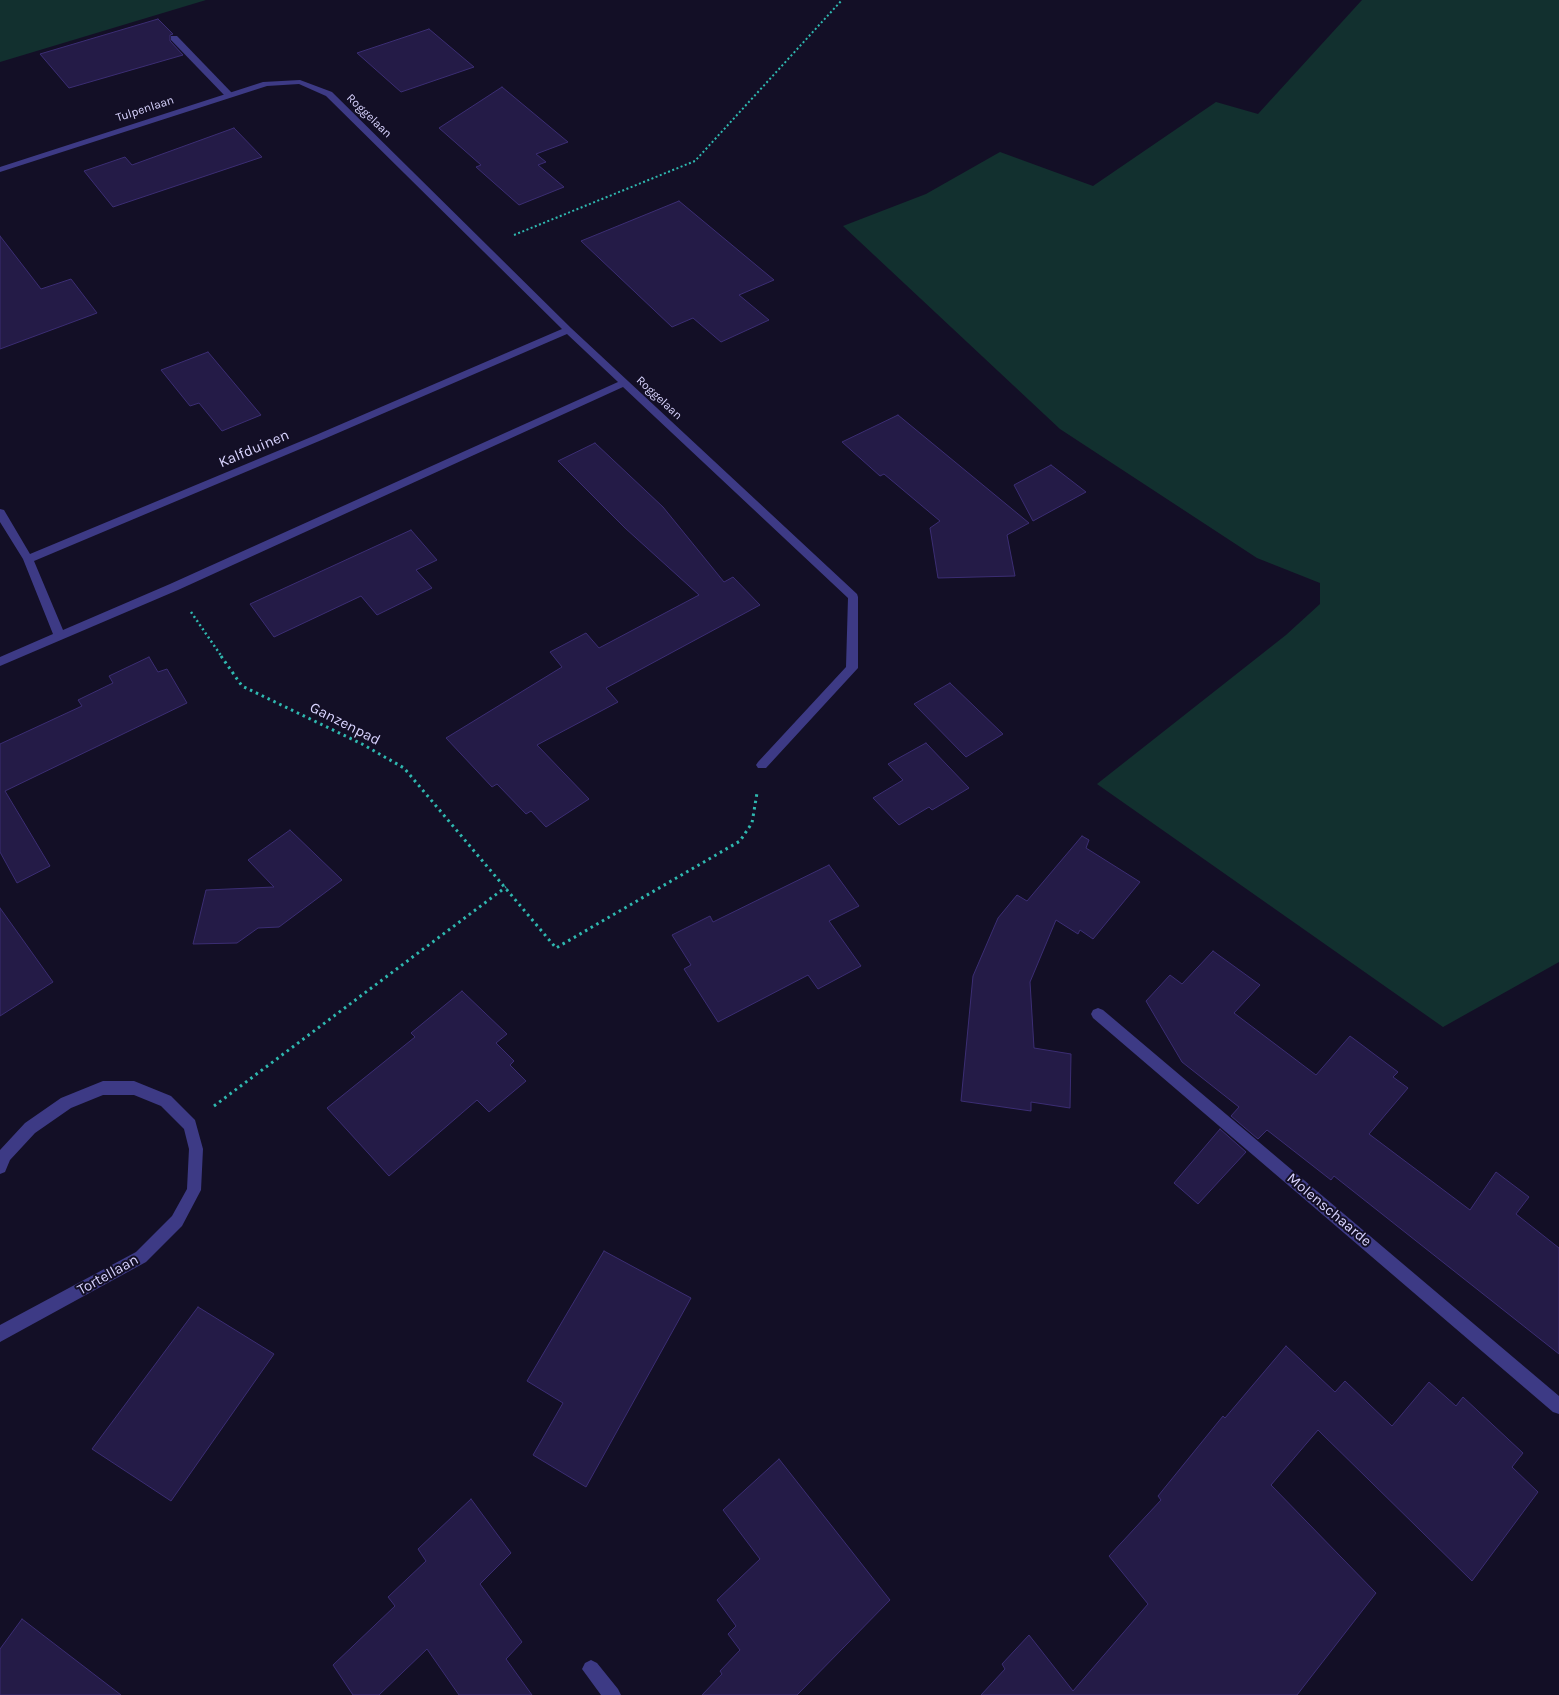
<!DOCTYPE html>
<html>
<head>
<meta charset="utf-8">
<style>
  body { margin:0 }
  canvas { display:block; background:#130f26 }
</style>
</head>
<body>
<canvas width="1559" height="1695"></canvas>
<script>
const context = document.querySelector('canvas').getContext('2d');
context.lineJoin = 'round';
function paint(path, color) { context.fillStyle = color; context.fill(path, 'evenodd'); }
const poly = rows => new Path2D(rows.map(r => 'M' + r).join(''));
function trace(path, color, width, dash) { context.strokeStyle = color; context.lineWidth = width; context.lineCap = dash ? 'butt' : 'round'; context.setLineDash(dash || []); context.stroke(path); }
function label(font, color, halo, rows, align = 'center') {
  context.font = font + ' Karla,sans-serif'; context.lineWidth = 4; context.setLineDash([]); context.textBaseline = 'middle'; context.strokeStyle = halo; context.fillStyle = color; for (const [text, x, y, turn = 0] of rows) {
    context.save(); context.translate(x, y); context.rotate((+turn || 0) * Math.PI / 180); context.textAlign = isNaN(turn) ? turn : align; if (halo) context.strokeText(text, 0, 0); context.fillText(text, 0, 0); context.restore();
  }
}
const green = poly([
  [0,0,206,0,0,62],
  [1362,0,1559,0,1559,962,1443,1027,1097,784,1286,635,1320,604,1320,583,1257,558,1060,429,843,226,926,194,1000,152,1093,186,1216,102,1258,114]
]);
const building = poly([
  [158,19,173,34,170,35,170,41,183,55,69,88,40,54,158,19],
  [429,29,474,67,401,92,357,53,429,29],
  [502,87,568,142,536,154,546,162,538,165,564,187,519,205,476,167,481,165,439,128,502,87],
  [234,128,262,157,113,207,84,171,125,157,132,165,234,128],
  [679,201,774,280,739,295,769,320,721,342,693,318,672,327,581,241,679,201],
  [0,236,41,289,71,279,97,313,0,349,0,236],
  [208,352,261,415,222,431,199,403,190,406,161,370,208,352],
  [898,415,1029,523,1007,535,1015,576,938,578,930,528,940,521,884,474,880,476,842,442,898,415],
  [595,443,663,507,724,582,733,577,760,605,606,688,618,702,537,745,589,799,546,827,531,811,526,814,497,784,492,787,446,738,562,667,550,652,586,633,599,648,699,595,625,528,558,461,595,443],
  [1051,465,1086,492,1033,521,1014,485,1051,465],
  [411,530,437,560,416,570,432,588,377,615,361,596,274,637,250,604,411,530],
  [149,657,158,672,167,669,187,703,5,791,50,866,17,883,0,852,0,744,82,706,78,700,113,683,109,676,149,657],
  [950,683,1003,734,966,757,914,704,950,683],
  [926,743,969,788,932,810,929,807,899,825,873,798,903,780,888,764,926,743],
  [290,830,342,880,279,927,258,928,237,943,193,944,206,890,274,887,248,860,290,830],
  [1082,836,1089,840,1086,848,1140,882,1093,939,1080,930,1078,934,1056,920,1030,982,1034,1048,1071,1054,1070,1108,1031,1102,1031,1111,961,1101,973,976,998,918,1017,895,1027,901,1082,836],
  [829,865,859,906,829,921,861,966,818,989,808,975,718,1022,684,969,691,965,672,935,710,916,713,922,829,865],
  [0,908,53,982,0,1016,0,908],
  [1213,951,1260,985,1234,1013,1316,1075,1350,1036,1398,1072,1393,1077,1408,1088,1369,1134,1470,1210,1496,1172,1529,1197,1516,1214,1559,1248,1559,1354,1334,1176,1331,1180,1267,1130,1258,1139,1231,1116,1239,1107,1182,1062,1146,1001,1170,975,1182,984,1213,951],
  [462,991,507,1034,496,1043,514,1061,510,1065,526,1081,489,1112,477,1100,389,1176,327,1108,415,1037,411,1033,462,991],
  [1220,1129,1246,1152,1198,1204,1174,1183,1220,1129],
  [604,1251,691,1298,586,1487,533,1455,563,1403,527,1381,604,1251],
  [198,1307,274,1354,171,1501,92,1449,198,1307],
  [1286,1346,1335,1392,1345,1381,1392,1426,1429,1382,1456,1406,1463,1397,1523,1453,1512,1467,1538,1492,1472,1581,1318,1430,1271,1485,1376,1593,1297,1695,981,1695,1005,1669,1002,1664,1029,1635,1073,1691,1148,1604,1109,1556,1161,1500,1158,1496,1223,1416,1225,1418,1286,1346],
  [779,1459,890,1600,797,1695,702,1695,722,1674,720,1671,740,1650,728,1634,736,1626,717,1600,760,1559,723,1510,779,1459],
  [471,1499,511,1553,480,1584,522,1642,506,1659,532,1695,459,1695,427,1649,379,1695,353,1695,333,1665,395,1606,388,1597,426,1561,418,1549,471,1499],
  [22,1619,121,1695,0,1695,0,1649,22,1619]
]);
const pathFar2 = poly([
  [514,235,695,161,842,0]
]);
const pathFar1 = poly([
  [191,612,222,657]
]);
const path = poly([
  [221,656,242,686,362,744,404,768,556,948,740,841,752,823,757,793],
  [214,1106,506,887]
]);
const lane = poly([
  [171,36,177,36,232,93,232,97,226,97,171,40,171,36]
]);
const street = poly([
  [300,80,332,92,571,328,857,594,858,597,858,668,766,768,758,768,756,765,758,762,846,667,848,598,623,387,178,590,0,666,0,657,53,634,23,559,0,522,0,509,4,510,30,554,316,435,562,329,326,96,299,84,267,86,0,172,0,167,263,82,300,80],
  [567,334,618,382,170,584,63,630,34,561,324,439,567,334],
  [1098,1008,1103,1010,1559,1396,1559,1414,1553,1412,1093,1018,1091,1014,1093,1010,1098,1008],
  [103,1081,134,1081,171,1096,195,1120,203,1149,201,1190,182,1226,146,1262,0,1342,0,1325,136,1252,172,1216,187,1189,189,1149,184,1129,161,1106,134,1095,103,1095,71,1108,35,1133,10,1160,5,1172,0,1174,0,1150,25,1123,61,1098,103,1081],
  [591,1660,597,1663,618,1689,621,1695,601,1695,582,1669,585,1663,591,1660]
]);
const farStreetnames = [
  ["Tulpenlaan",145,109,-18],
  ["Roggelaan",369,116,44],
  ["Roggelaan",659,398,43]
];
const streetNames = [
  ["Kalfduinen",254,449,-23],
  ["Ganzenpad",345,724,27],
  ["Molenschaarde",1329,1210,40],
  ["Tortellaan",108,1275,-29]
];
paint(green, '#12302f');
paint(building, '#241b47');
trace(building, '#3b2d73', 1);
trace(pathFar2, '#2fb8b0', 2, [2, 2.5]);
trace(pathFar1, '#2fb8b0', 2.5, [2, 3]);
trace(path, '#2fb8b0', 3, [2.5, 4]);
paint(lane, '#3d3a85');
paint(street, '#3d3a85');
label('12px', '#d9d4ff', '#130f26', farStreetnames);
label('15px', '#d9d4ff', '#130f26', streetNames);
</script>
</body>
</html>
